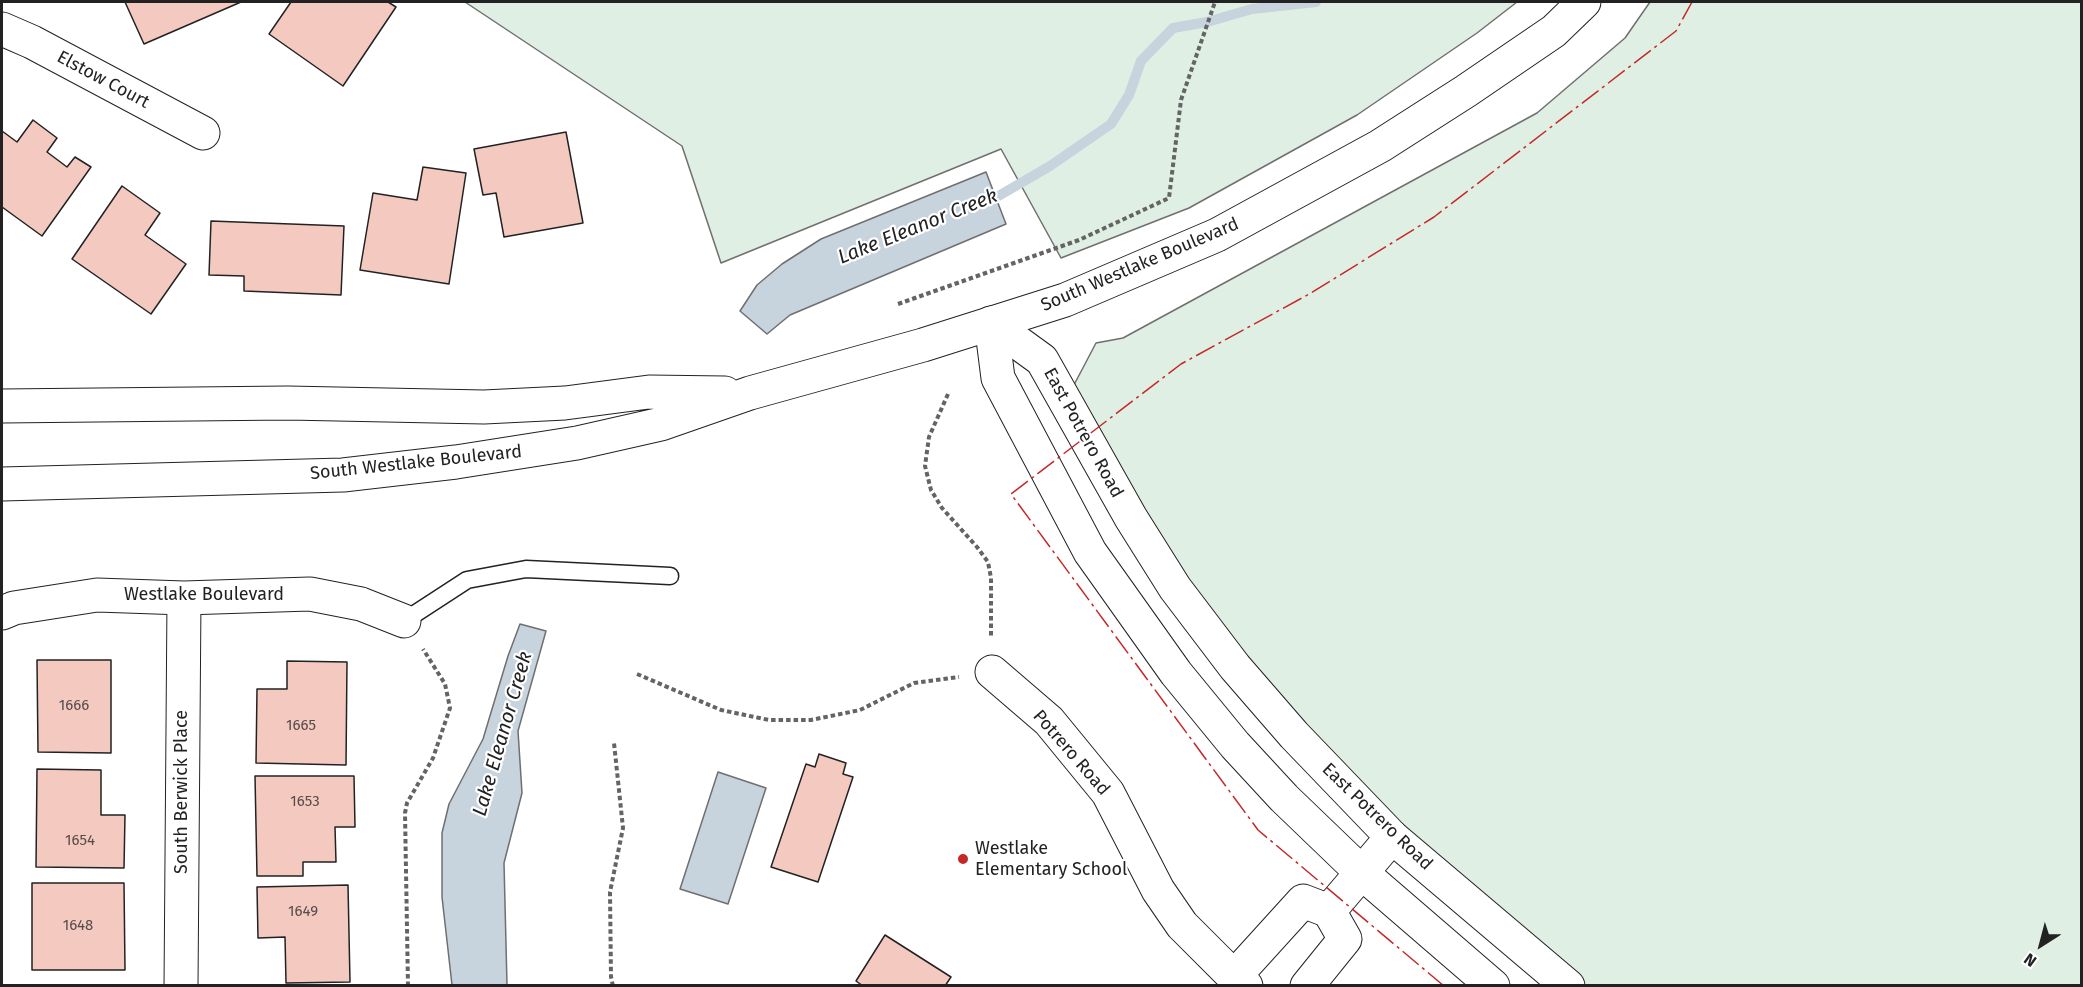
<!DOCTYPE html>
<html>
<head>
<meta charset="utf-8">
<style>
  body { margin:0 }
  #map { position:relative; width:2083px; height:987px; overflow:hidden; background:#fff; font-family:"Fira Sans",sans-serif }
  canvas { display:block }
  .frame { position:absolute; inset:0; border:3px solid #222; pointer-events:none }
  .north { position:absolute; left:2011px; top:915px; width:60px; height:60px; -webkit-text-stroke:4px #fff; paint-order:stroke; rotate:216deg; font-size:16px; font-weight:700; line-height:24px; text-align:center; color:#222 }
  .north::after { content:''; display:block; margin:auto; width:21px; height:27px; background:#222; clip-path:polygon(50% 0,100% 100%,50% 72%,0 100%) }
</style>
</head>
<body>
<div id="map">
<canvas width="2083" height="987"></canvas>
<div class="frame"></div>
<div class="north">N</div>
</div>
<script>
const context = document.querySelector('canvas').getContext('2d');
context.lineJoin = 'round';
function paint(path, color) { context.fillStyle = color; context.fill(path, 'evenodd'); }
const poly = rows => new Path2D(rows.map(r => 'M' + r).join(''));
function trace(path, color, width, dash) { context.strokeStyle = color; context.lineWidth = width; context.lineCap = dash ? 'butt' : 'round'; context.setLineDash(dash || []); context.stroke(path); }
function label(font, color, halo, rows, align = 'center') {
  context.font = font + ' "Fira Sans",sans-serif'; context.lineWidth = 4.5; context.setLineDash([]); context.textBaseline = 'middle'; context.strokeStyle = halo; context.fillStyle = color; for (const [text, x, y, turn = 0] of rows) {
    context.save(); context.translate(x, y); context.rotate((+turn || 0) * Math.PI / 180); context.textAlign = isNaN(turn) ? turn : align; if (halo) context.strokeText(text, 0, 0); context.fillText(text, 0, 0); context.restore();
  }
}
const green = poly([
  [465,2,1517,2,1477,33,1357,115,1189,208,1061,258,1001,149,721,263,682,146,465,2],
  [1650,2,2081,2,2081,985,1568,985,1294,735,1065,402,1096,343,1123,338,1537,113,1625,38,1650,2]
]);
const water = poly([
  [986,172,1006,224,790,315,767,334,740,311,757,285,782,264,821,239,986,172],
  [520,624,546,631,518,731,522,793,504,863,507,985,452,985,442,897,442,833,449,804,483,739,508,656,520,624],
  [718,772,766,788,728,904,680,889,718,772]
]);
const stream = poly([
  [982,203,995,198,1050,166,1111,124,1129,95,1141,61,1173,28,1207,22,1252,9,1316,2]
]);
const building = poly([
  [125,2,241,2,144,44,125,2],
  [291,2,388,2,396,7,343,86,269,34,291,2],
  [33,120,57,138,47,152,67,167,75,157,91,167,42,236,2,207,2,131,17,142,33,120],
  [566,132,583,223,504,237,496,193,483,195,474,149,566,132],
  [423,167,466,173,449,284,360,270,373,193,417,200,423,167],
  [122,186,160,213,145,235,186,264,151,314,72,259,122,186],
  [211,221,344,226,341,295,244,291,244,276,209,275,211,221],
  [37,660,111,660,111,753,38,752,37,660],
  [287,661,347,662,346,765,256,763,257,689,287,689,287,661],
  [819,754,846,763,843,774,853,777,818,882,771,867,806,764,815,767,819,754],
  [37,769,101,770,101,815,125,815,124,868,36,867,37,769],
  [255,776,354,776,355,827,335,827,336,862,303,862,303,876,257,876,255,776],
  [32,883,124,883,125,970,32,970,32,883],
  [348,885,350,982,286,983,285,937,258,938,257,887,348,885],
  [885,935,951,977,945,986,863,986,856,981,885,935]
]);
const path = poly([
  [898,304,1079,240,1169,198,1181,100,1215,2],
  [948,394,929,437,925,466,931,490,942,508,977,547,988,562,991,578,991,638],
  [637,674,721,710,769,720,811,720,860,710,914,683,959,677],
  [408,986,405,813,407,803,433,758,450,708,445,684,423,649],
  [613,986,611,977,610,892,623,828,614,743]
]);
const service = poly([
  [404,621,467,580,526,569,670,576]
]);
const minor = poly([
  [2,29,32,42,203,133],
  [2,613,14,608,97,595,184,598,310,594,361,604,404,621],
  [992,672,1049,721,1108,793,1158,890,1182,925,1234,977,1246,986],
  [1329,911,1392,837],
  [1234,977,1303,901,1329,911,1345,939,1307,986],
  [181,986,184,598]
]);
const tertiary = poly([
  [991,323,1042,360,1131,518,1175,588,1235,667,1294,735,1392,837,1568,986],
  [991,323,998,378,1090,552,1176,673,1235,745,1284,798,1362,873,1493,986]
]);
const secondary = poly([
  [2,406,288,403,484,407,565,403,649,392,725,393],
  [2,484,343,475,456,462,577,443,661,424,750,393,923,345,1065,300,1217,235,1380,146,1466,91,1554,31,1584,2]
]);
const power = poly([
  [1444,986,1258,830,1011,494,1181,364,1311,293,1434,217,1676,31,1692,2]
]);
const markers = [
  [963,859,6,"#c62828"]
];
const numberNames = [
  ["1666",74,706],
  ["1665",301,726],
  ["1653",305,802],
  ["1654",80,841],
  ["1649",303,912],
  ["1648",78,926]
];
const streetNames = [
  ["Elstow Court",103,80,28],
  ["South Westlake Boulevard",1140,265,-23],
  ["East Potrero Road",1083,433,61],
  ["South Westlake Boulevard",416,463,-6],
  ["Westlake Boulevard",204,595],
  ["Potrero Road",1071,753,49],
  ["South Berwick Place",182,792,-90],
  ["East Potrero Road",1377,817,44]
];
const poiNames = [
  ["Westlake",975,849],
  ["Elementary School",975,870]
];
const waterNames = [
  ["Lake Eleanor Creek",918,227,-22],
  ["Lake Eleanor Creek",503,734,-74]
];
paint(green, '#e0efe3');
trace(green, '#6f6f6f', 1.5);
paint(water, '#c7d3dd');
trace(water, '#6f6f6f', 1.5);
trace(stream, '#c7d3dd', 10);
paint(building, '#f3c9c0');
trace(building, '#222', 1.5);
trace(service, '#222', 19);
trace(minor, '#222', 35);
trace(tertiary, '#222', 35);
trace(secondary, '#222', 35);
trace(path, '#646464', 4, [4.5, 3]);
trace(service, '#fff', 16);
trace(minor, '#fff', 33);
trace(tertiary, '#fff', 33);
trace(secondary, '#fff', 33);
trace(power, '#c62828', 1.5, [21, 4.5, 3, 4.5]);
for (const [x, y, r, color] of markers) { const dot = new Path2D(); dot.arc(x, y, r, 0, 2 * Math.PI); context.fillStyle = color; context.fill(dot); trace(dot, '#fff', 2); }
label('15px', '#564c4a', null, numberNames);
label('18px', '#222', '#fff', streetNames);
label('18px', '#222', '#fff', poiNames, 'left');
label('italic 20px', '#222', '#fff', waterNames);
</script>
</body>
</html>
